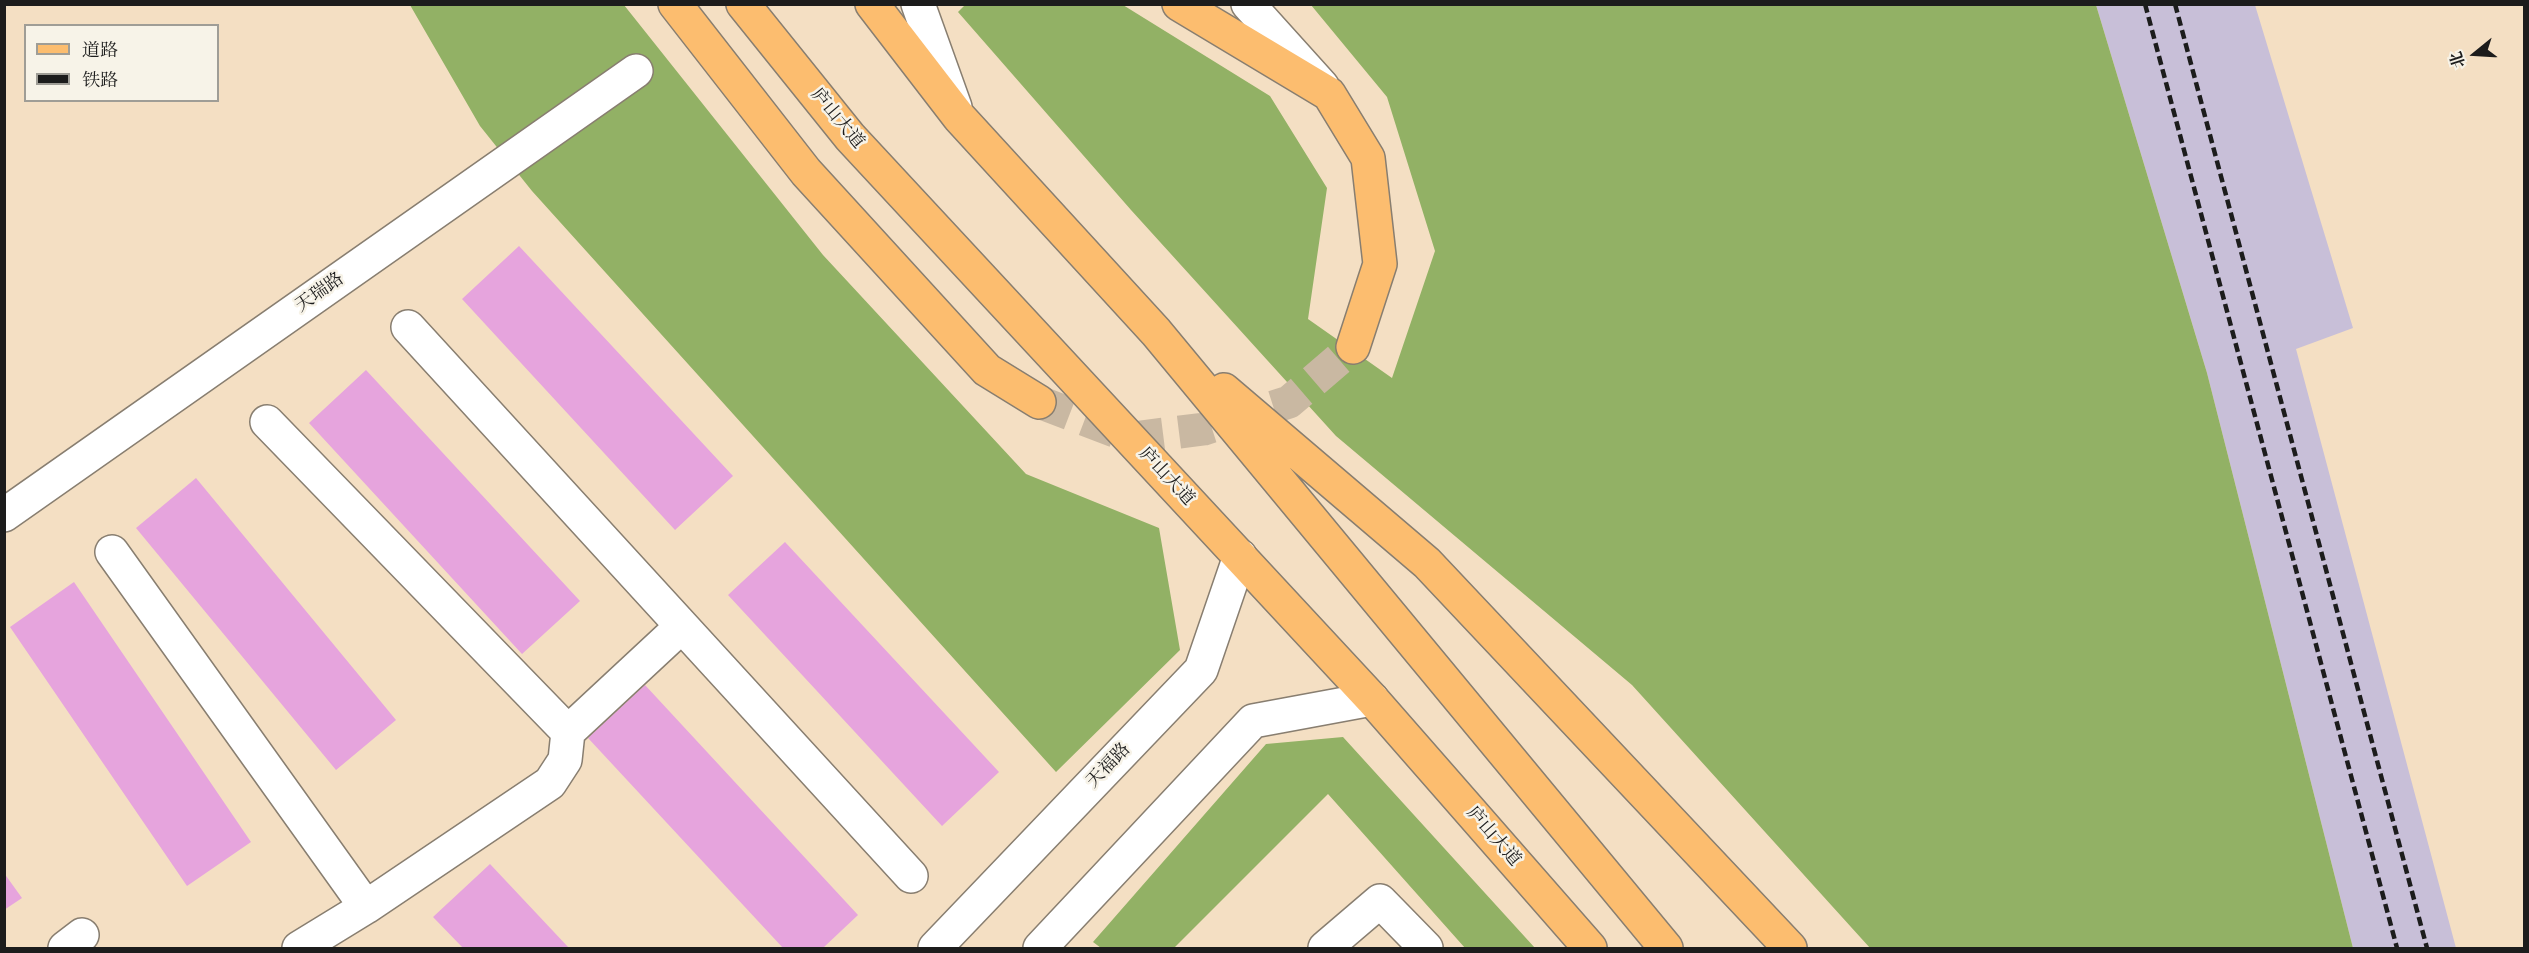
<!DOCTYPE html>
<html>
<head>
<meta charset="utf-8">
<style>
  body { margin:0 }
  #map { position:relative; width:2529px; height:953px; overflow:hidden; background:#f4dfc3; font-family:Cardo,"Noto Serif SC",serif }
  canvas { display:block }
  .frame { position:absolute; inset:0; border:6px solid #1c1c1c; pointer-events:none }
  .legend { position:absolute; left:24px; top:24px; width:195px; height:78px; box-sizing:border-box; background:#f7f3e8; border:2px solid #9f9d96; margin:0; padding:8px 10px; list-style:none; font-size:18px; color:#1c1c1c }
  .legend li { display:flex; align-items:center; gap:12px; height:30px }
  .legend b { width:30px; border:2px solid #9f9d96 }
  .north { position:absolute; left:2445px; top:24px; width:60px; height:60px; -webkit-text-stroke:4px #f7f3e8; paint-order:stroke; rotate:252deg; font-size:16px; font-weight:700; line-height:24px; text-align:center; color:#1c1c1c }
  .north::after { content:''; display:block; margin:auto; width:21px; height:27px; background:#1c1c1c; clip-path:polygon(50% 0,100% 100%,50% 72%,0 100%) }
</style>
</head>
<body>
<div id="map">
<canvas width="2529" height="953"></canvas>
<div class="frame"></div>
<ul class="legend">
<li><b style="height:8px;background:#fcbd6f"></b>道路</li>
<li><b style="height:8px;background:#1c1c1c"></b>铁路</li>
</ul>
<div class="north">北</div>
</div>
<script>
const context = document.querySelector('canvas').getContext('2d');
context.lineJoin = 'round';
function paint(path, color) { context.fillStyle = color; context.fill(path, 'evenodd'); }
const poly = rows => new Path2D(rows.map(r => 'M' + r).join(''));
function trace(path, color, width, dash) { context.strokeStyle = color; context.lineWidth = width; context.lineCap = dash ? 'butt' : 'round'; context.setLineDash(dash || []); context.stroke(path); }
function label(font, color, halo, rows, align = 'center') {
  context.font = font + ' Cardo,"Noto Serif SC",serif'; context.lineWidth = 5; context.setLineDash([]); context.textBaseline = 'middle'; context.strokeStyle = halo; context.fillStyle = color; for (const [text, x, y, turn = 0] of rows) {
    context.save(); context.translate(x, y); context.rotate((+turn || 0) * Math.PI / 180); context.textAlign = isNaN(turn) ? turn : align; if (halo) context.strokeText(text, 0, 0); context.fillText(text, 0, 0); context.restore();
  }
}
const industrial = poly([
  [2096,5,2255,5,2353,328,2296,349,2456,948,2353,948,2207,373]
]);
const forest = poly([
  [966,4,1123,5,1270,96,1327,188,1308,319,1392,378,1435,251,1387,97,1311,5,2096,5,2207,373,2353,948,1870,948,1632,685,1336,436,1131,210,958,12],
  [410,5,624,5,823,255,1026,474,1159,528,1180,650,1056,772,532,191,480,126],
  [1343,737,1535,948,1465,948,1328,794,1174,948,1101,948,1093,942,1266,744]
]);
const building = poly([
  [519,246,733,476,675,530,462,299],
  [366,370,580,601,522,654,309,423],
  [196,478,396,720,336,770,136,528],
  [785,542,999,772,942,826,728,595],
  [74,582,251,842,187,886,10,627],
  [645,685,858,915,823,948,783,948,588,738],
  [490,864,569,948,463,948,433,917],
  [4,873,22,898,4,910]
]);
const majorTunnel = poly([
  [1039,402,1133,438,1204,429,1289,402,1353,347]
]);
const minor = poly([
  [918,4,955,107],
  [1248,4,1322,86],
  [408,327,911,876],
  [267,422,568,732],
  [4,515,636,71],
  [112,552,366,907],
  [65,948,82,935],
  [299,948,366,907,550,783,565,760,568,732,682,626],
  [935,948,1201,670,1240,556],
  [1040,948,1253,721,1372,699],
  [1325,948,1380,901,1426,948]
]);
const major = poly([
  [675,4,806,172,987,370,1039,402],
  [743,4,850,137,1372,699,1590,948],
  [872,4,959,117,1156,332,1666,948],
  [1179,4,1329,94,1368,158,1380,264,1353,347],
  [1224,390,1427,563,1790,948]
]);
const rail = poly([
  [2145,4,2397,948],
  [2175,4,2427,948]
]);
const streetNames = [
  ["庐山大道",837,119,50],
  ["天瑞路",320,293,-35],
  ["庐山大道",1166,477,47],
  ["天福路",1109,766,-46],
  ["庐山大道",1493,837,49]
];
paint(industrial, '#c8bfd8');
paint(forest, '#92b165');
paint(building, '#e6a4dd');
trace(majorTunnel, '#c9b8a2', 33, [33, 16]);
trace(minor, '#887e70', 36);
trace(major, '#887e70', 36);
trace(minor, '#fff', 33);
trace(major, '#fcbd6f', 33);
trace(rail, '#1c1c1c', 4.5, [9, 4.5]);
label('18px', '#1c1c1c', '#f7f3e8', streetNames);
</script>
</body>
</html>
